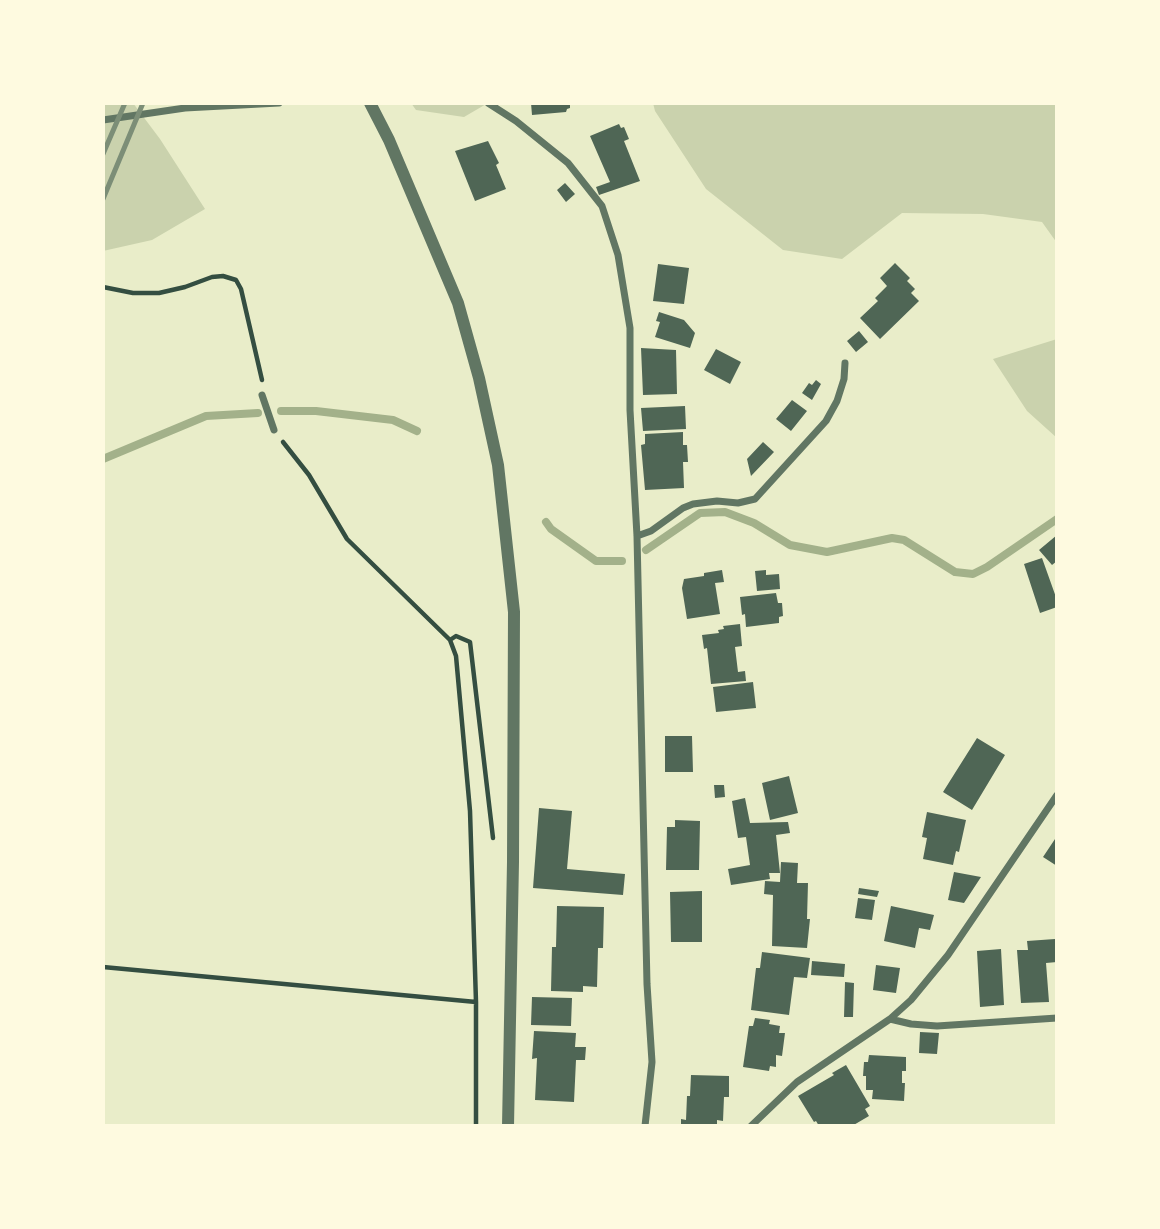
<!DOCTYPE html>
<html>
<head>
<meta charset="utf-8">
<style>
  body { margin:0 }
  #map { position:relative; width:1160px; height:1229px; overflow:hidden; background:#e9edc9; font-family:Inter,sans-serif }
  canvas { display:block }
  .frame { position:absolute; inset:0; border:105px solid #fefae0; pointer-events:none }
</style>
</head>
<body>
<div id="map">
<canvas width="1160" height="1229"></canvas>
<div class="frame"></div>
</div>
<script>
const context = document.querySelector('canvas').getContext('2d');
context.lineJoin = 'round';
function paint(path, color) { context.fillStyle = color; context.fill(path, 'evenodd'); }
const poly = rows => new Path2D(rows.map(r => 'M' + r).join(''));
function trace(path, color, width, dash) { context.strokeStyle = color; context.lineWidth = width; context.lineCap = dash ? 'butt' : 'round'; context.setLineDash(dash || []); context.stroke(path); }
const green = poly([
  [103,103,133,103,160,139,205,209,152,240,103,251],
  [411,103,488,103,464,117,416,110],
  [653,103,1057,103,1057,243,1042,222,983,214,902,213,842,259,783,250,706,189,655,111],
  [1057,339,1057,438,1027,411,993,359]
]);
const stream = poly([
  [281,411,316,411,393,420,417,431],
  [103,459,206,416,258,413],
  [546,522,551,529,596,561,622,561],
  [646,550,700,513,725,512,754,523,790,545,827,552,892,538,904,540,955,572,973,574,987,567,1057,519]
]);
const building = poly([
  [531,103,570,103,570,108,567,109,566,112,532,115],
  [619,124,621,128,624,127,629,139,624,141,640,181,599,195,596,187,610,182,590,136],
  [488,141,499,163,496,165,506,189,475,201,455,151],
  [565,183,575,194,566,202,557,190],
  [895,263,910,278,907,281,915,289,911,293,919,301,880,339,860,318,878,301,875,298,887,286,880,278],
  [658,264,689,268,684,304,653,301],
  [659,312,684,320,695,333,690,348,655,337,660,322,656,321],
  [859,331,868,342,856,352,847,341],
  [641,348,676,350,677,394,643,395],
  [716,349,741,362,730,384,704,370],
  [816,380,821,384,812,400,802,393,809,383,812,385],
  [792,400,807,411,791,431,776,419],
  [685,406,686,429,643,431,641,408],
  [683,432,683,445,687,445,688,462,683,462,684,488,645,490,641,445,645,444,645,434],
  [763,442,774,452,751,476,747,459],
  [1057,535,1057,561,1052,565,1039,550],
  [1042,558,1057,600,1057,607,1040,613,1024,564],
  [722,570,724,582,715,583,720,614,687,619,682,588,684,579,704,576,704,573],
  [766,570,766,575,779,574,780,589,757,591,755,571],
  [776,593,778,603,782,603,783,616,779,617,779,623,746,627,745,614,742,615,740,597],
  [740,624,742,646,735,647,738,672,745,671,746,681,711,684,707,648,704,649,702,635,719,633,718,630,724,629,723,626],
  [753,682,756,708,716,712,713,687],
  [665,736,692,736,693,772,665,772],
  [977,738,1005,755,972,810,943,792],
  [789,776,798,813,770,820,762,783],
  [714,785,724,785,725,797,715,798],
  [745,798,750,823,788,822,790,833,776,835,780,873,769,873,770,879,731,885,728,869,750,865,746,837,738,838,732,801],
  [539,808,572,811,567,869,625,874,623,895,533,888],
  [927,812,966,820,959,852,956,851,953,865,923,859,927,838,922,837],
  [675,820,700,821,699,870,666,870,667,827,675,827],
  [1057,836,1057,866,1043,857],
  [781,862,798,863,797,883,808,883,807,919,810,919,807,948,772,946,773,895,764,894,765,881,780,882],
  [954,872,981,877,964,903,948,900],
  [859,888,879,891,877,897,858,894],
  [702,891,702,942,671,942,670,892],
  [858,898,875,900,872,920,855,918],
  [557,906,604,907,603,948,598,948,597,987,583,986,583,992,551,991,552,947,556,947],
  [891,906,934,915,930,930,919,928,915,948,884,941],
  [1055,939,1057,962,1046,963,1049,1002,1021,1003,1017,950,1028,950,1027,941],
  [1001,949,1004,1005,980,1007,977,951],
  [762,952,810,958,807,978,794,977,789,1015,751,1010,756,968,760,968],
  [812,961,845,964,844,977,811,975],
  [876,965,900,968,896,993,873,990],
  [845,982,854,983,853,1017,844,1017],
  [532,997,572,998,571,1026,531,1025],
  [755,1018,770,1020,769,1024,780,1026,779,1033,785,1033,782,1056,776,1055,776,1067,770,1066,769,1071,743,1067,749,1026,753,1026],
  [534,1031,576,1033,575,1047,586,1047,585,1060,576,1060,574,1102,535,1100,537,1058,532,1059],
  [920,1032,939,1033,937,1054,919,1053],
  [869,1055,906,1057,906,1071,902,1071,902,1083,905,1083,904,1101,872,1099,873,1090,866,1090,866,1076,863,1076,864,1062,868,1062],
  [846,1065,870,1106,865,1109,869,1116,852,1126,819,1126,816,1121,814,1122,798,1096,834,1075,832,1073],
  [691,1075,729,1076,729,1097,724,1097,723,1121,717,1120,717,1126,681,1126,681,1119,686,1120,687,1096,690,1096]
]);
const path = poly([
  [103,287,133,293,159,293,185,287,212,277,223,276,236,280,241,289,262,380],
  [283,442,309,475,347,539,450,640,456,656,470,811,476,1002,476,1126],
  [450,640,456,636,470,642,493,838],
  [103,967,476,1002]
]);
const minor = poly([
  [488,103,516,121,568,163,602,206,618,255,630,328,630,410,637,536,647,984,652,1062,645,1126],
  [103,120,185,108,279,103],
  [262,395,274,430],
  [637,536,651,531,683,508,693,504,717,501,738,503,755,499,826,421,837,401,844,379,845,363],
  [890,1019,911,1024,937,1026,1057,1018],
  [751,1126,797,1082,890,1019,911,1000,948,955,1057,795]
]);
const tertiary = poly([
  [370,103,389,140,458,303,479,378,498,465,514,612,513,862,508,1126]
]);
const rail = poly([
  [103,154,125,103],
  [103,199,143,103]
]);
paint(green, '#cad2ad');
trace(stream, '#a3b18a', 8);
paint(building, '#4f6655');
trace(path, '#344e41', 4.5);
trace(minor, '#617663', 7);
trace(tertiary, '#617663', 12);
trace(rail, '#7c8e77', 5);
</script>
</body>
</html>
